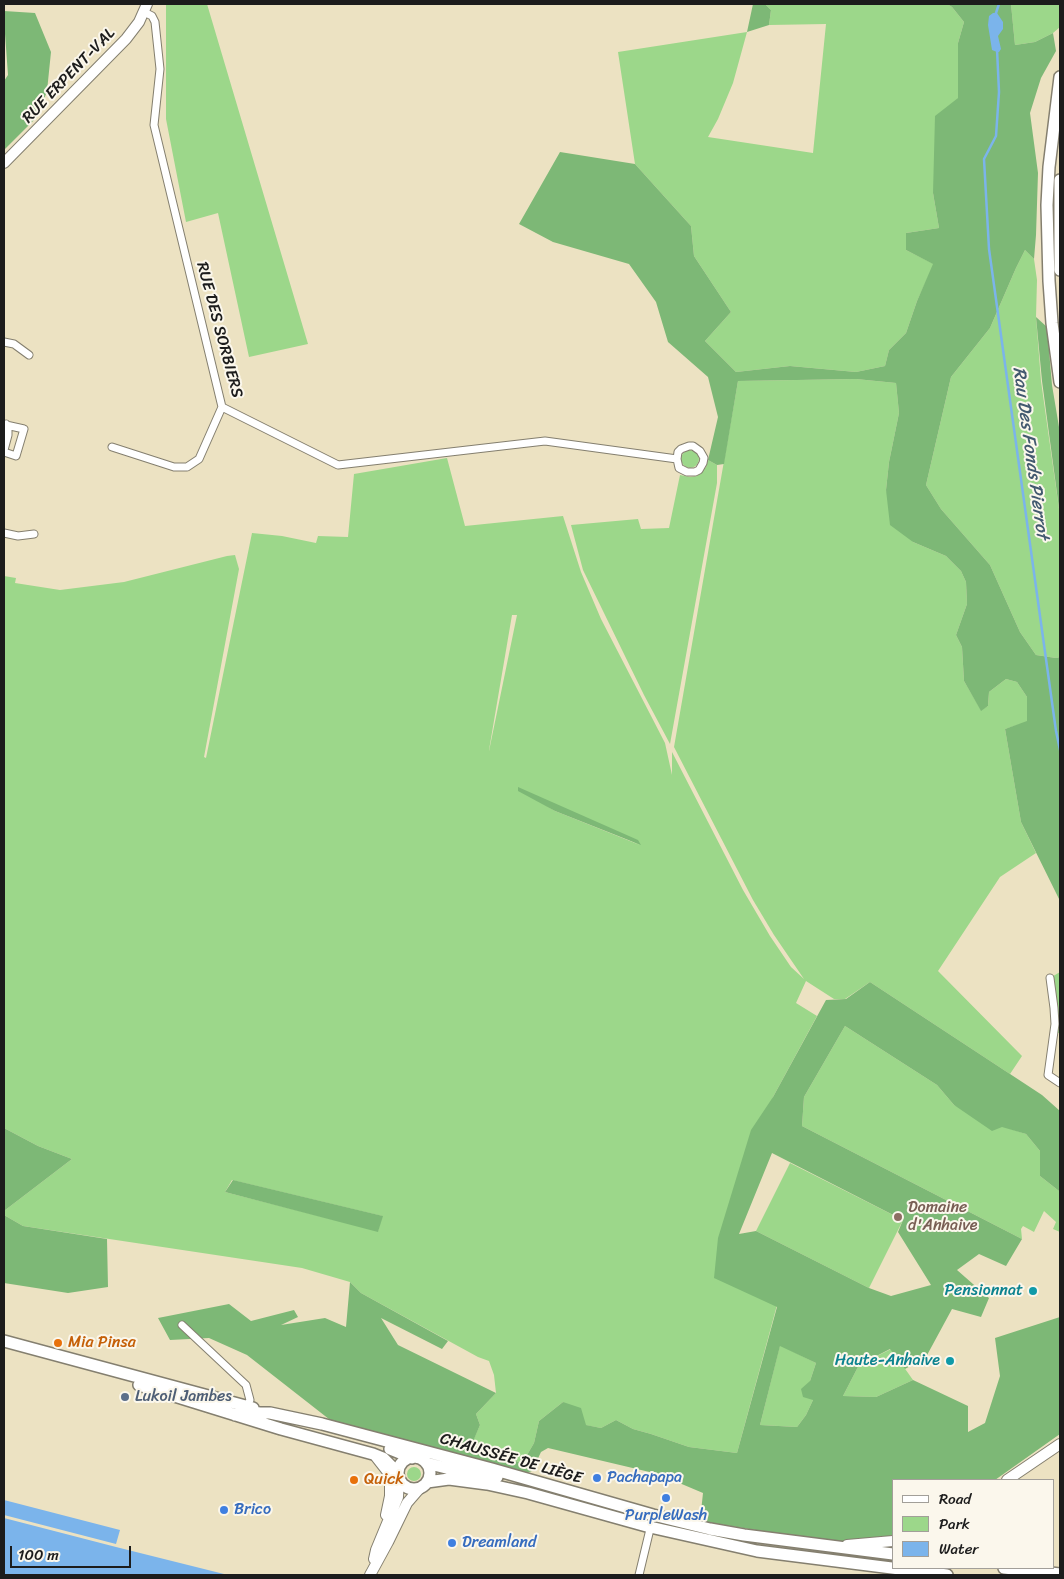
<!DOCTYPE html>
<html>
<head>
<meta charset="utf-8">
<style>
  body { margin:0 }
  #map { position:relative; width:1064px; height:1579px; overflow:hidden; background:#ece2c2; font-family:Sriracha,sans-serif }
  canvas { display:block }
  .frame { position:absolute; inset:0; border:5px solid #1c1c1c; pointer-events:none }
  .legend { position:absolute; left:892px; top:1479px; width:162px; height:90px; box-sizing:border-box; background:#fbf7ec; border:1px solid #a29f99; margin:0; padding:6px 9px; list-style:none; font-size:15px; color:#1c1c1c }
  .legend li { display:flex; align-items:center; gap:10px; height:25px }
  .legend b { width:25px; border:1px solid #a29f99 }
  .scale { position:absolute; left:10px; top:1546px; width:121px; height:22px; box-sizing:border-box; border:2px solid #1c1c1c; border-top:0; padding-left:6px; font-size:15px; line-height:18px; white-space:nowrap; color:#1c1c1c; -webkit-text-stroke:4px #fbf7ec; paint-order:stroke }
</style>
</head>
<body>
<div id="map">
<canvas width="1064" height="1579"></canvas>
<div class="frame"></div>
<ul class="legend">
<li><b style="height:6px;background:#fff"></b>Road</li>
<li><b style="height:14px;background:#9cd78a"></b>Park</li>
<li><b style="height:14px;background:#7bb4eb"></b>Water</li>
</ul>
<div class="scale">100 m</div>
</div>
<script>
const context = document.querySelector('canvas').getContext('2d');
context.lineJoin = 'round';
function paint(path, color) { context.fillStyle = color; context.fill(path, 'evenodd'); }
const poly = rows => new Path2D(rows.map(r => 'M' + r).join(''));
function trace(path, color, width, dash) { context.strokeStyle = color; context.lineWidth = width; context.lineCap = dash ? 'butt' : 'round'; context.setLineDash(dash || []); context.stroke(path); }
function label(font, color, halo, rows, align = 'center') {
  context.font = font + ' Sriracha,sans-serif'; context.lineWidth = 4; context.setLineDash([]); context.textBaseline = 'middle'; context.strokeStyle = halo; context.fillStyle = color; for (const [text, x, y, turn = 0] of rows) {
    context.save(); context.translate(x, y); context.rotate((+turn || 0) * Math.PI / 180); context.textAlign = isNaN(turn) ? turn : align; if (halo) context.strokeText(text, 0, 0); context.fillText(text, 0, 0); context.restore();
  }
}
const green = poly([
  [166,4,207,4,308,344,249,357,218,213,186,222,166,119],
  [765,4,947,4,952,7,964,22,958,43,958,98,933,193,939,228,906,233,906,250,934,264,917,301,906,333,889,350,885,366,856,372,790,366,736,372,705,341,731,312,694,256,691,226,635,164,618,52,747,32,733,83,718,119,708,137,813,153,826,24,769,25,771,10],
  [1011,4,1060,4,1060,27,1053,33,1035,42,1015,45],
  [1025,250,1034,259,1037,280,1036,317,1041,381,1060,516,1060,657,1056,658,1036,655,1020,632,990,565,941,509,926,485,951,377,990,328,1016,268],
  [856,379,896,383,899,413,889,462,886,490,913,542,946,556,961,571,966,582,967,604,956,635,962,647,964,681,981,710,988,706,989,692,1006,679,1017,682,1027,697,1027,722,1005,729,1021,822,1036,853,1000,877,938,971,1022,1056,1010,1074,870,982,845,999,834,999,806,981,796,1003,817,1016,773,1097,717,1272,780,1294,737,1453,689,1447,651,1434,633,1429,616,1420,601,1428,585,1425,563,1402,539,1421,534,1443,527,1455,521,1463,472,1443,480,1425,476,1414,496,1393,494,1375,489,1361,478,1357,361,1293,350,1282,302,1268,23,1226,4,1215,4,1211,72,1159,38,1146,4,1128,4,576,16,578,15,583,60,590,124,582,227,556,235,555,239,569,204,757,206,758,252,533,282,536,316,543,318,536,348,537,354,474,447,458,465,526,563,516,581,572,601,619,665,743,672,775,672,752,743,890,770,936,791,967,804,979,774,935,753,900,674,747,738,381],
  [512,615,517,615,489,751,489,750],
  [518,788,555,805,640,845,555,811],
  [232,1180,382,1216,378,1231,225,1192],
  '681 459a9 9 0 1 1 18 0a9 9 0 1 1-18 0Z',
  [708,460,717,465,717,483,670,744,644,695,583,570,571,525,638,519,641,529,669,528,680,475,690,477,697,476,706,467],
  [1060,972,1060,1033,1054,1033,1050,978],
  [845,1026,937,1085,954,1105,1002,1126,1026,1134,1040,1151,1040,1176,1059,1191,1060,1232,1053,1229,1056,1222,1044,1211,1034,1232,1023,1226,1021,1229,1022,1239,802,1126,804,1097],
  [790,1163,903,1220,869,1288,756,1231],
  [780,1345,816,1363,810,1381,813,1400,806,1415,797,1427,760,1425],
  [891,1349,913,1380,876,1397,843,1396,859,1365],
  '407 1474a7 7 0 1 1 14 0a7 7 0 1 1-14 0Z'
]);
const forest = poly([
  [753,4,765,4,771,10,769,25,747,32],
  [947,4,1011,4,1015,45,1035,42,1053,33,1056,51,1041,78,1030,113,1038,173,1036,235,1034,259,1025,250,1016,268,990,328,951,377,926,485,941,509,990,565,1020,632,1036,655,1056,658,1060,657,1060,901,1021,822,1005,729,1027,721,1027,697,1017,682,1006,679,989,692,988,706,981,711,964,681,962,647,956,635,967,604,966,582,961,571,946,556,913,542,890,525,886,490,889,462,899,413,896,383,856,379,738,381,724,464,717,465,708,460,718,417,708,377,668,342,656,302,629,264,553,242,519,224,560,152,635,164,691,226,694,256,731,312,705,341,736,372,790,366,856,372,885,366,889,350,906,333,917,301,933,264,906,250,906,233,939,228,933,193,935,116,958,98,958,43,964,22,952,7],
  [4,11,35,13,51,52,47,91,38,116,4,150,4,81,8,75,5,34,4,34],
  [1036,317,1047,327,1052,385,1060,433,1060,516,1042,381],
  [518,787,638,840,641,845,555,811,518,791],
  [870,982,1042,1095,1060,1111,1060,1224,1059,1191,1040,1176,1040,1151,1026,1134,1002,1127,992,1131,954,1105,937,1085,845,1026,804,1097,802,1126,1022,1239,1006,1266,979,1254,957,1270,989,1298,981,1317,952,1309,926,1357,905,1369,890,1349,859,1365,843,1396,876,1397,913,1380,968,1406,968,1432,985,1423,1000,1376,995,1338,1060,1317,1060,1434,995,1480,893,1480,893,1535,880,1539,830,1542,700,1521,703,1493,658,1474,548,1448,541,1452,532,1471,521,1475,334,1423,247,1355,209,1338,170,1340,158,1318,229,1304,251,1321,294,1310,298,1317,281,1325,325,1318,346,1327,350,1282,361,1293,448,1341,442,1349,381,1318,398,1345,496,1393,476,1414,480,1425,472,1444,521,1463,527,1455,534,1443,539,1421,563,1402,581,1408,586,1425,601,1428,616,1420,633,1429,651,1434,689,1447,737,1453,777,1307,714,1278,718,1238,751,1130,773,1097,826,1000,846,999],
  [772,1153,903,1220,898,1232,931,1285,891,1296,869,1288,756,1231,739,1234],
  [780,1346,816,1363,810,1381,801,1389,803,1397,813,1400,806,1415,797,1427,760,1425],
  [4,1128,38,1146,72,1159,4,1211],
  [233,1180,383,1216,378,1232,225,1192],
  [4,1215,23,1226,107,1239,108,1287,68,1293,4,1283]
]);
const water = poly([
  [993,13,997,13,1003,22,1003,29,998,36,1001,49,999,52,997,52,992,50,988,25,989,16],
  [4,1500,120,1530,116,1544,4,1515],
  [4,1518,116,1547,228,1575,4,1575]
]);
const stream = poly([
  [995,16,999,4],
  [997,49,999,92,996,136,984,159,989,249,1056,731,1060,750]
]);
const street = poly([
  [144,12,152,16,155,22,160,69,154,125,222,407,338,465,545,441,677,459,679,468,687,472,695,472,699,470,703,463,704,458,700,451,693,446,689,446,681,449,678,452,677,459],
  [4,342,14,344,29,355],
  [112,447,174,467,187,467,199,459,222,407],
  [4,450,8,435,8,428,6,424],
  [4,452,16,456,24,429,6,425],
  [4,533,18,536,34,534],
  [1050,978,1054,1008,1055,1024,1048,1075,1060,1083],
  [182,1325,246,1385,250,1400,247,1406],
  [639,1575,651,1525]
]);
const secondary = poly([
  [4,163,126,39,139,22,147,4],
  [376,1457,387,1471,390,1480,390,1496,386,1515],
  [1007,1480,1060,1444],
  [847,1545,893,1541],
  [374,1559,376,1550,398,1497,399,1477],
  [370,1575,388,1542,407,1503,420,1488]
]);
const primary = poly([
  [1060,77,1049,167,1047,205,1049,281,1052,323,1060,382],
  [1060,180,1060,270],
  [4,1341,253,1408],
  [139,1385,281,1429,373,1454,383,1458,398,1473],
  [235,1415,244,1411,260,1413,270,1413,322,1424,492,1469,653,1515,710,1529,744,1535,893,1554],
  [390,1449,412,1458],
  '398 1473a16 16 0 1 1 32 0a16 16 0 1 1-32 0Z',
  [426,1463,450,1469,497,1477],
  [427,1482,449,1479,487,1484,528,1493,650,1527,757,1551,947,1575],
  [1004,1568,1060,1574]
]);
const markers = [
  [898,1217,5,"#8d6e63"],
  [1033,1291,5,"#0f9aa8"],
  [58,1343,5,"#e8710a"],
  [950,1361,5,"#0f9aa8"],
  [125,1397,5,"#5c6f8a"],
  [597,1478,5,"#3f7fe0"],
  [354,1480,5,"#e8710a"],
  [666,1498,5,"#3f7fe0"],
  [224,1510,5,"#3f7fe0"],
  [452,1543,5,"#3f7fe0"]
];
const streetNames = [
  ["RUE ERPENT-VAL",69,76,-46],
  ["RUE DES SORBIERS",219,330,75],
  ["CHAUSSÉE DE LIÈGE",511,1459,16]
];
const educationNames = [
  ["Domaine",908,1208],
  ["d'Anhaive",908,1226]
];
const cultureNames = [
  ["Pensionnat",1023,1291],
  ["Haute-Anhaive",940,1361]
];
const foodNames = [
  ["Mia Pinsa",68,1343],
  ["Quick",364,1480]
];
const serviceNames = [
  ["Lukoil Jambes",135,1397]
];
const shopNames = [
  ["Pachapapa",607,1478],
  ["Brico",234,1510],
  ["PurpleWash",666,1516,"center"],
  ["Dreamland",462,1543]
];
const waterNames = [
  ["Rau Des Fonds Pierrot",1030,453,82]
];
paint(green, '#9cd78a');
paint(forest, '#7db876');
paint(water, '#7bb4eb');
trace(stream, '#7bb4eb', 2.5);
trace(street, '#847f6f', 9);
trace(secondary, '#847f6f', 12);
trace(primary, '#847f6f', 14);
trace(street, '#fff', 7);
trace(secondary, '#fff', 10);
trace(primary, '#fff', 11);
for (const [x, y, r, color] of markers) { const dot = new Path2D(); dot.arc(x, y, r, 0, 2 * Math.PI); context.fillStyle = color; context.fill(dot); trace(dot, '#fbf7ec', 2); }
label('16px', '#1c1c1c', '#fbf7ec', streetNames);
label('16px', '#785e54', '#fbf7ec', educationNames, 'left');
label('16px', '#0d838f', '#fbf7ec', cultureNames, 'right');
label('16px', '#c56008', '#fbf7ec', foodNames, 'left');
label('16px', '#4e5e75', '#fbf7ec', serviceNames, 'left');
label('16px', '#366cbe', '#fbf7ec', shopNames, 'left');
label('italic 18px', '#42596f', '#fbf7ec', waterNames);
</script>
</body>
</html>
